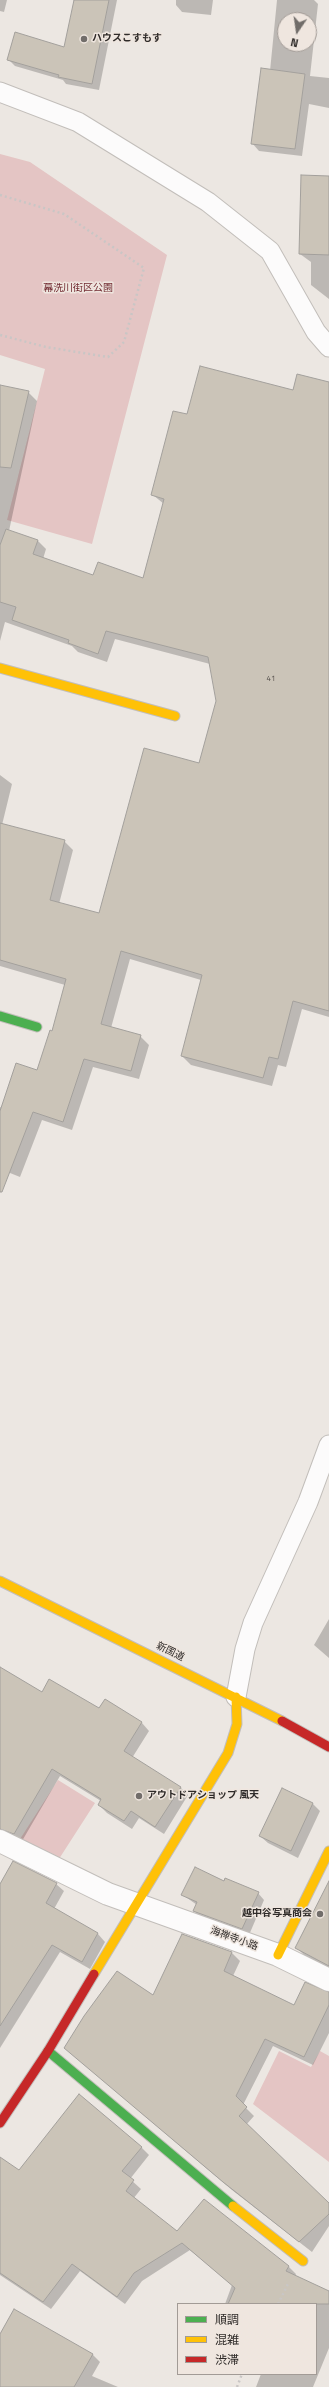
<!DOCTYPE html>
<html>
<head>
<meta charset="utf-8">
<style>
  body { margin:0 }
  #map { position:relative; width:329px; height:2387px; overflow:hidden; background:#ece7e2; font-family:"Titillium Web","Noto Sans JP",sans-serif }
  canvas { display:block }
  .legend { position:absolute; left:177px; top:2303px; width:140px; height:72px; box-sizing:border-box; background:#efe6df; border:1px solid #a29b96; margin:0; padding:5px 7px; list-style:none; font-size:12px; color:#2f2b29 }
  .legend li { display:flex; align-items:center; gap:8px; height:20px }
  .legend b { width:20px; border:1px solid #a29b96 }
  .north { position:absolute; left:277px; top:12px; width:40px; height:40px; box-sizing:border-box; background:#efe6df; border:1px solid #a29b96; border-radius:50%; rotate:193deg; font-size:11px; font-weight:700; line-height:16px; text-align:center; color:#2f2b29 }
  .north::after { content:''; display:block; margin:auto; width:14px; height:18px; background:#716d6a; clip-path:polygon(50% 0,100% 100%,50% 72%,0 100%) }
</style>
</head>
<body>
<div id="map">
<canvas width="329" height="2387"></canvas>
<ul class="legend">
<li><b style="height:5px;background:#4caf50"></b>順調</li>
<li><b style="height:5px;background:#ffc107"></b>混雑</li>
<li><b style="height:5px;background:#c62828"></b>渋滞</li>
</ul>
<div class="north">N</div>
</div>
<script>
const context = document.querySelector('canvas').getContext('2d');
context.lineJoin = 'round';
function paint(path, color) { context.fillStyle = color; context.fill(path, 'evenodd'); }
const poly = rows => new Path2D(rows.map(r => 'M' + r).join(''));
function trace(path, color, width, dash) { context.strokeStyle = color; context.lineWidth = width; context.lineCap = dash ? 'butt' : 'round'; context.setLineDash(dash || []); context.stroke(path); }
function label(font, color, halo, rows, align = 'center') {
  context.font = font + ' "Titillium Web","Noto Sans JP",sans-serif'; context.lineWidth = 3; context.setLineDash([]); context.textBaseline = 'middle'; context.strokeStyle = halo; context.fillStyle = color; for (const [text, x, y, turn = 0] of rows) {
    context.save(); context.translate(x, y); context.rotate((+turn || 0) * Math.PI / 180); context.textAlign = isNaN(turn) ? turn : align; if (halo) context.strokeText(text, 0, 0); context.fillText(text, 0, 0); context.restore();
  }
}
const green = poly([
  [0,154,30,162,167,255,92,544,7,520,45,369,0,355],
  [58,1780,95,1803,57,1862,20,1839],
  [279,2051,311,2067,320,2051,329,2056,329,2162,253,2104]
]);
const shadow = poly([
  [0,0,7,0,4,12,0,11],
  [75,0,117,0,99,90,66,84,63,80,15,66,8,59,65,48],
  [176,0,213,0,211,15,182,12,176,5],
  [277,0,314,0,318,4,310,76,329,78,329,108,309,104,302,156,259,151,252,143,270,71],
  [285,20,309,20,309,44,285,44],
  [329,177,329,299,311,285,311,262,300,254],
  [329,383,329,1017,302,1009,286,1067,278,1065,272,1086,191,1065,182,1056,201,980,130,959,111,1028,140,1036,149,1045,139,1079,93,1067,72,1130,42,1120,20,1177,0,1169,0,1107,2,1108,38,1071,53,1032,65,985,0,966,0,775,12,784,2,825,64,841,73,850,59,904,100,914,199,764,217,701,210,664,115,639,107,662,78,652,72,646,5,622,0,641,0,396,28,392,37,401,9,531,38,541,46,549,43,559,93,577,143,579,164,504,153,495,187,416],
  [329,1619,329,1658,314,1645],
  [0,1670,42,1693,99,1710,105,1700,142,1723,149,1731,132,1758,180,1787,188,1795,164,1834,139,1818,132,1829,107,1813,99,1805,101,1801,60,1776,22,1841,0,1828],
  [313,1804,320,1811,298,1858,268,1843,260,1836],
  [224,1882,258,1893,264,1900,249,1935,200,1917,194,1911,197,1905,183,1895],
  [56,1884,64,1891,54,1909,98,1934,105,1942,90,1969,60,1952,0,2048,0,1888],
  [329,1924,329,1969,305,1956,297,1948],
  [232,1953,240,1961,233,1976,294,2007,329,1993,329,2033,313,2065,273,2046,243,2105,254,2116,246,2125,329,2205,329,2226,312,2252,232,2190,65,2048],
  [141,2147,149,2155,130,2179,141,2189,133,2199,177,2233,204,2201,289,2267,296,2274,295,2277,329,2304,329,2348,313,2387,256,2387,261,2374,316,2374,316,2304,225,2304,232,2285,190,2250,142,2281,125,2304,80,2271,51,2309,0,2275,0,2162,19,2172],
  [0,2336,92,2354,100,2362,92,2376,118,2387,0,2387]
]);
const building = poly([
  [74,0,109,0,92,84,58,77,59,75,7,60,15,32,64,47,74,0],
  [261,68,305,74,295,149,251,144,261,68],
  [301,175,329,176,329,255,299,254,301,175],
  [200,366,293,390,297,374,329,382,329,1011,293,1001,278,1059,269,1057,263,1078,181,1056,202,975,121,951,101,1024,141,1035,131,1071,84,1059,63,1122,33,1112,2,1192,0,1192,0,1111,16,1063,37,1070,50,1030,52,1031,66,979,0,960,0,823,65,840,50,900,99,913,144,748,199,763,216,701,208,657,106,631,98,654,68,643,69,640,12,620,16,607,0,602,0,545,6,529,38,540,33,554,93,575,98,562,143,578,164,499,151,495,173,411,187,414,200,366],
  [0,385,29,391,11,468,0,467,0,385],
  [0,1667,42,1692,49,1679,99,1708,105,1699,142,1722,124,1751,181,1787,155,1827,131,1811,124,1821,98,1805,101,1799,52,1769,14,1834,0,1829,0,1667],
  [282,1788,313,1803,291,1851,259,1836,282,1788],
  [13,1861,57,1883,46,1903,98,1933,82,1962,52,1945,0,2026,0,1884,13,1861],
  [195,1867,224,1881,225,1878,259,1892,242,1929,193,1911,197,1902,181,1895,195,1867],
  [329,1881,329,1966,295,1948,329,1881],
  [182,1934,232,1952,224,1971,294,2005,305,1982,329,1992,329,2005,304,2057,265,2039,236,2096,247,2107,239,2116,329,2203,329,2214,299,2242,223,2182,64,2048,84,2016,117,1971,153,1995,182,1934],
  [79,2094,142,2147,122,2171,134,2180,126,2191,177,2231,204,2199,289,2266,286,2271,329,2291,329,2304,228,2304,235,2288,182,2243,134,2273,117,2297,72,2264,43,2302,0,2273,0,2157,19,2170,79,2094],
  [14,2309,93,2354,74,2387,0,2387,0,2334,14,2309]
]);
const path = poly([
  [0,195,64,214,144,268,124,342,108,357,46,347,0,335],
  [278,2304,288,2284],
  [237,2387,242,2374]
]);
const lane = poly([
  [0,92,78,122,208,202,270,251,316,332,329,347],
  [236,1697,245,1649,253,1623,308,1502,329,1445]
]);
const street = poly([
  [0,1841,108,1894,278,1955,329,1980]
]);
const fast = poly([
  [0,1016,37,1027],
  [48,2051,233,2206]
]);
const slow = poly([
  [0,668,175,716],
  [0,1581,282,1721],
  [278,1955,329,1851],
  [94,1974,228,1753,237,1724,236,1697],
  [233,2206,303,2261]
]);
const jam = poly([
  [282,1721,329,1747],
  [0,2123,48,2051,94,1974]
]);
const markers = [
  [84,39,4,"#716d6a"],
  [139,1796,4,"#716d6a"],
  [320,1914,4,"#716d6a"]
];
const numberNames = [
  ["41",271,679]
];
const poiNames = [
  ["ハウスこすもす",92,39],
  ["アウトドアショップ 風天",147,1796],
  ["越中谷写真商会",312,1914,"right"]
];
const parkNames = [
  ["幕洗川街区公園",78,289]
];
const streetNames = [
  ["新国道",170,1652,26],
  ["海禅寺小路",234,1939,20]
];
paint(green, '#e4c5c4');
paint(shadow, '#0003');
paint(building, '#cbc4b8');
trace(building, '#a3a09c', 1);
trace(lane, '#c2beba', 21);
trace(street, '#c2beba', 24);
trace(fast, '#c2beba', 11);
trace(slow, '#c2beba', 11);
trace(jam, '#c2beba', 11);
trace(path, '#c9c6c5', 2.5, [2, 3]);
trace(lane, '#fcfbfb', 19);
trace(street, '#fcfbfb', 22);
trace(fast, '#4caf50', 9);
trace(slow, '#ffc107', 9);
trace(jam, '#c62828', 9);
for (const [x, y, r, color] of markers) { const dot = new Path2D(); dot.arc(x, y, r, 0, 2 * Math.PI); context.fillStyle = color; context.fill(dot); trace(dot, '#efe6df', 1.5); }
label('8px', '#56514d', null, numberNames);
label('bold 10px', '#2f2b29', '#efe6df', poiNames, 'left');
label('10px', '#712a31', '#efe6df', parkNames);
label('10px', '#2f2b29', '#efe6df', streetNames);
</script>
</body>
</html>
